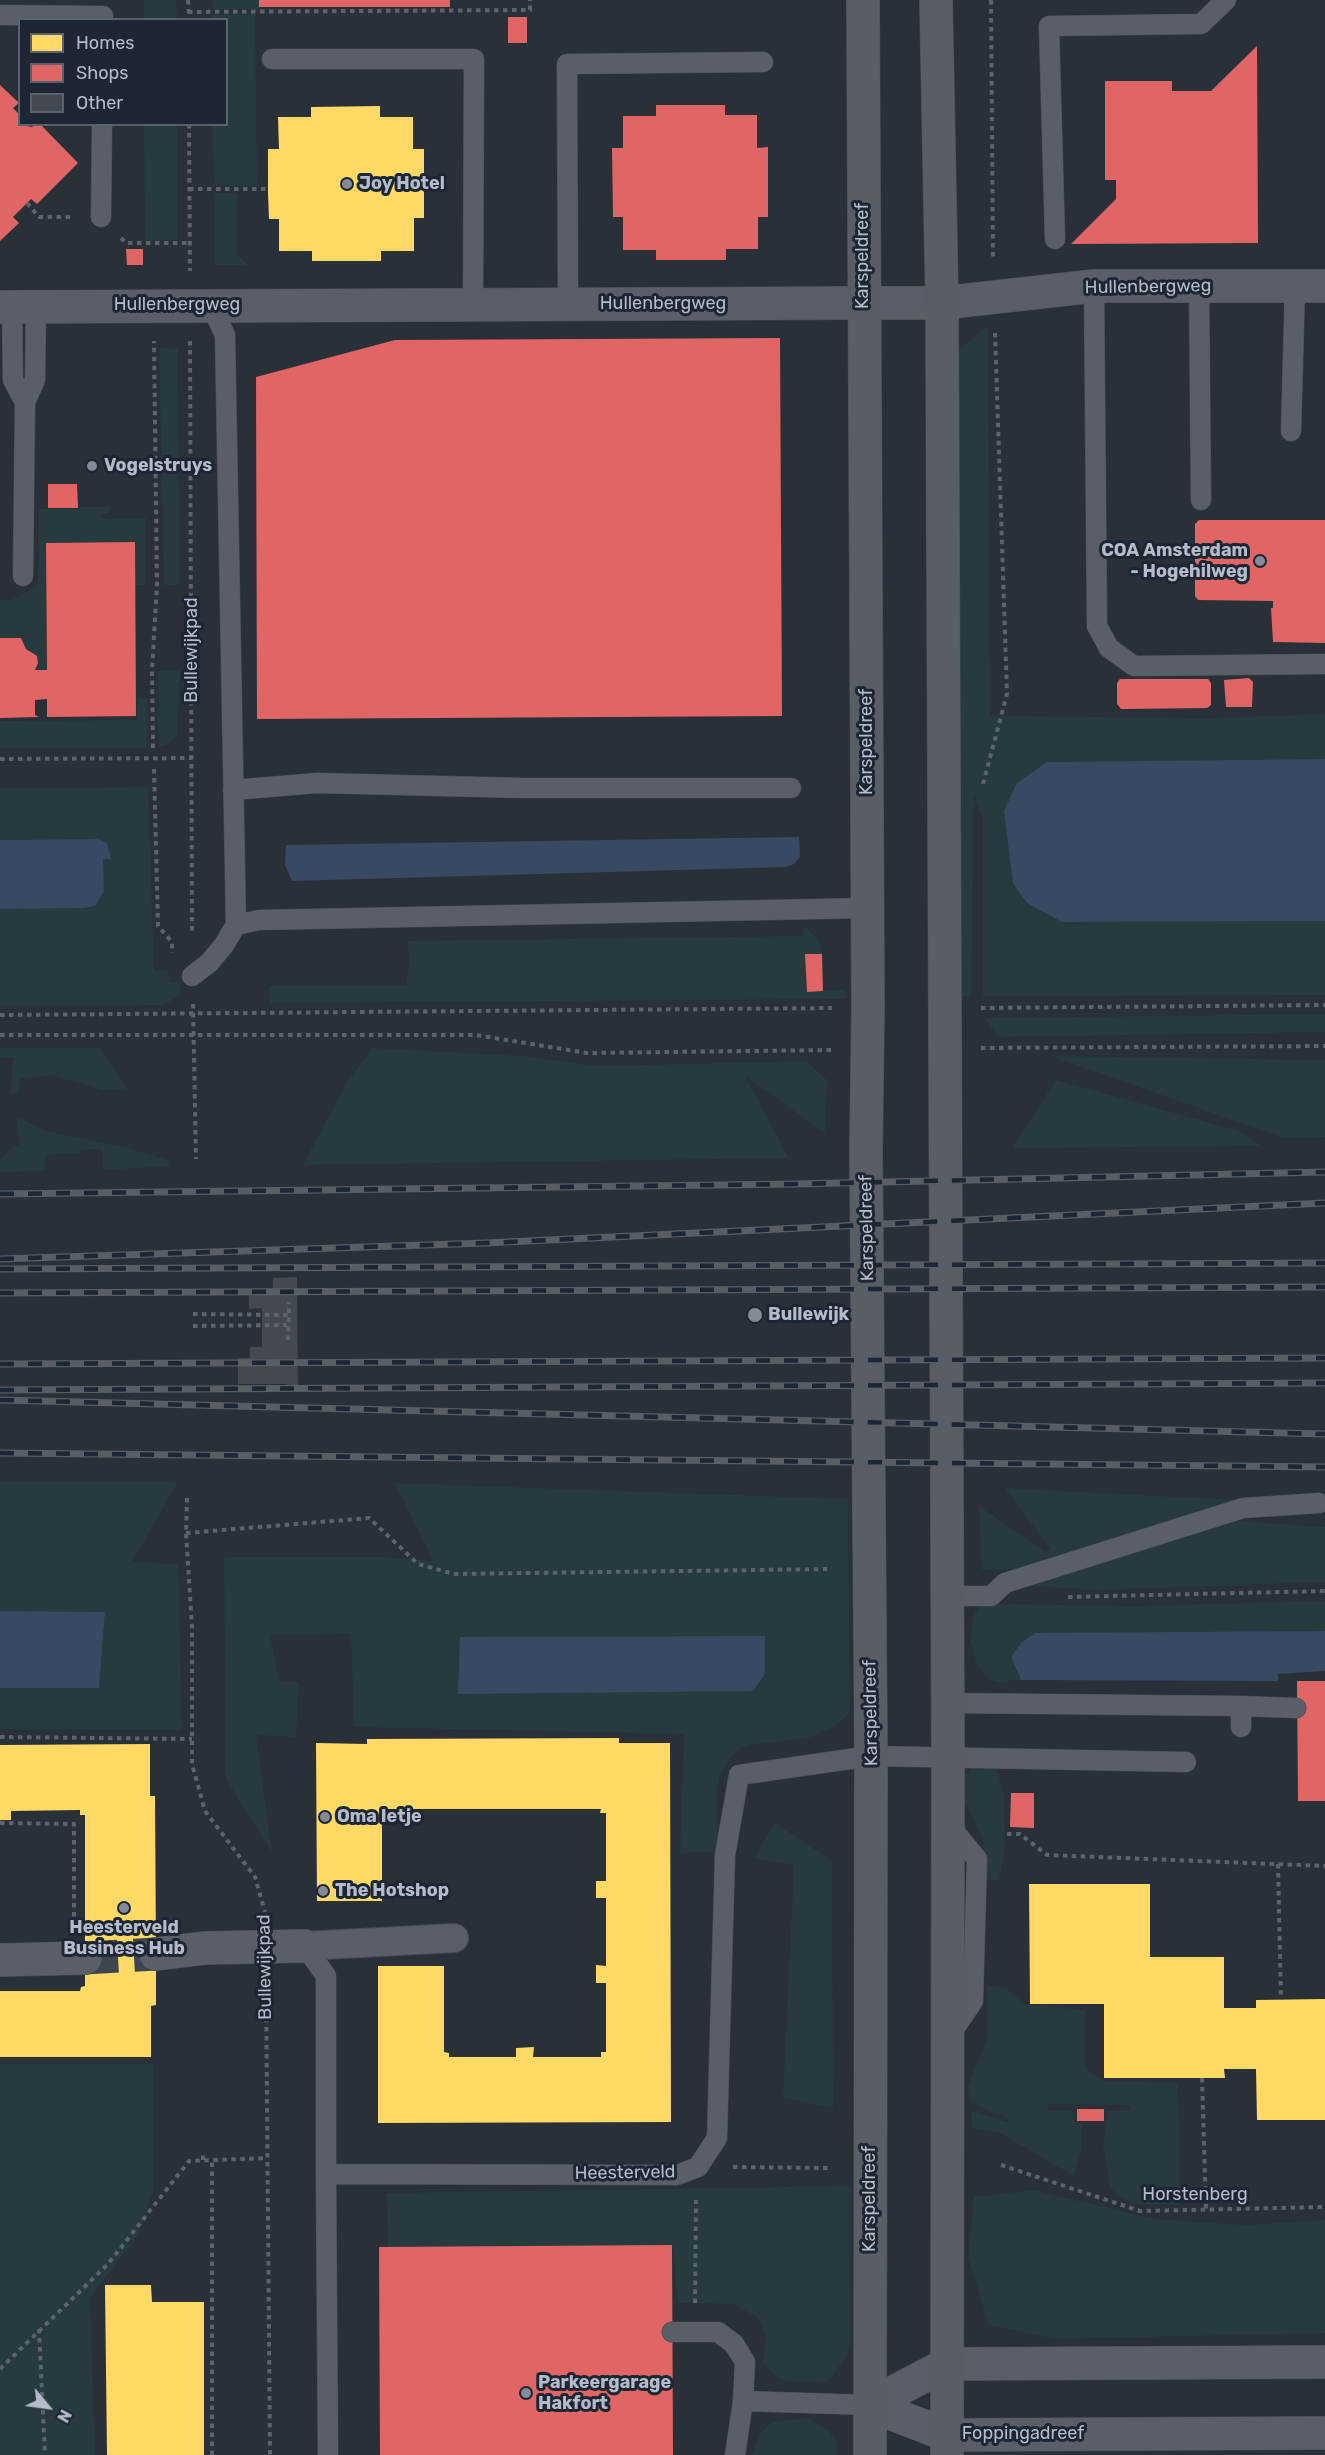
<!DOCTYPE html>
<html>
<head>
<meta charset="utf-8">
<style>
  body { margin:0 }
  #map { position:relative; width:1325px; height:2455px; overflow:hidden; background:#2a3038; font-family:Rubik,sans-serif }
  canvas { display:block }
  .legend { position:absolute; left:18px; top:18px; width:210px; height:108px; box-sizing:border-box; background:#1d2633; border:2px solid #59626f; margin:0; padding:8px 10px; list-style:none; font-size:18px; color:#b4bcc9 }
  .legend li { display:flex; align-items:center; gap:12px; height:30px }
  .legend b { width:30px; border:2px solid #59626f }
  .north { position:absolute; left:18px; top:2377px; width:60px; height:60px; -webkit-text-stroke:4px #1d2633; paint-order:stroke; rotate:119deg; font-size:16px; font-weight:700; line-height:24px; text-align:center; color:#b4bcc9 }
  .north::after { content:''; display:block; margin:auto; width:21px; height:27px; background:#b4bcc9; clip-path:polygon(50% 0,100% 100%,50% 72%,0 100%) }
</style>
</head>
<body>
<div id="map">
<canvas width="1325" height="2455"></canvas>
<ul class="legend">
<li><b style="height:16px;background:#ffd966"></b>Homes</li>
<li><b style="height:16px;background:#e06666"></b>Shops</li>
<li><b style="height:16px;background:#444950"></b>Other</li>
</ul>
<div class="north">N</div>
</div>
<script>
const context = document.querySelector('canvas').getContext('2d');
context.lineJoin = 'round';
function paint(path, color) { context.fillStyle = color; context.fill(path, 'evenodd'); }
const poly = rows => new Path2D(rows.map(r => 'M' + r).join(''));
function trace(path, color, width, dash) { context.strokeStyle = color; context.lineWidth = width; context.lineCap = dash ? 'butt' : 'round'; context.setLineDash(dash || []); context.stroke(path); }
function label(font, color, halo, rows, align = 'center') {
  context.font = font + ' Rubik,sans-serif'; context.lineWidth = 6; context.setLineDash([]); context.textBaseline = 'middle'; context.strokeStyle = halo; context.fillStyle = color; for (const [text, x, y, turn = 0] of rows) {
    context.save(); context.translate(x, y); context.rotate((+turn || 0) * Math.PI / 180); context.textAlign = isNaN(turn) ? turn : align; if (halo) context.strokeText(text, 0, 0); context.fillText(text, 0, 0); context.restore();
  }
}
const green = poly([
  [144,0,176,0,177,19,144,19],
  [213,0,259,0,259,9,213,9],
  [213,14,255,14,257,186,214,185,213,125,226,124,226,20,213,19],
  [144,125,177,125,177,240,145,240],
  [214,193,237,193,237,254,248,265,214,265],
  [988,326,990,716,1211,718,1325,714,1325,759,1047,762,1062,922,1325,921,1325,995,983,996,983,823,974,793,971,996,958,997,955,352],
  [159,348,178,349,179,585,164,585],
  [80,507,109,507,109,514,102,514,102,519,146,518,146,585,135,585,135,542,46,543,47,670,35,670,38,663,37,656,26,649,21,638,0,638,0,600,12,600,38,585,39,509,79,509],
  [180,670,177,735,169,744,159,747,158,671],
  [138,698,147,698,147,748,0,748,0,721,138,720],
  [148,787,154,971,168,970,169,982,180,982,180,994,165,1005,0,1006,0,909,84,908,95,906,104,891,103,858,110,853,107,843,98,839,0,840,0,788],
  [803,927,809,930,821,944,822,954,805,955,807,992,845,990,845,999,270,1003,269,986,405,985,410,963,407,941,803,936],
  [1325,1014,1325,1032,998,1037,985,1018],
  [0,1048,100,1048,128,1090,101,1090,52,1075,20,1079,17,1094,10,1095,13,1057,0,1058],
  [372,1048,522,1056,598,1066,806,1061,827,1080,825,1133,745,1076,789,1158,303,1165,347,1082],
  [1051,1056,1325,1060,1325,1137,1284,1138],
  [1056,1080,1239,1131,1261,1146,1012,1148],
  [17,1117,45,1131,124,1147,167,1160,170,1166,103,1170,102,1149,82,1149,77,1153,45,1155,45,1171,0,1172,0,1159,13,1147,19,1146],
  [0,1482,178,1482,132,1562,178,1564,182,1730,0,1729,0,1688,99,1688,105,1612,0,1611],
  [395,1483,848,1499,850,1712,836,1726,808,1738,747,1745,734,1753,720,1772,717,1792,717,1847,712,1852,680,1853,684,1734,354,1727,351,1634,270,1635,279,1682,299,1682,296,1737,256,1735,272,1853,226,1779,224,1557,385,1557,433,1561],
  [1005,1488,1236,1500,1057,1560,1016,1569,982,1570,979,1506,1046,1552,1050,1549],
  [1234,1521,1325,1527,1325,1582,1097,1590,1032,1586,1114,1557],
  [1325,1601,1325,1631,1164,1633,1016,1671,1021,1680,1008,1680,1008,1683,995,1682,984,1675,977,1665,970,1639,973,1617,979,1607,992,1604,1137,1606],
  [974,1765,996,1766,1004,1796,1005,1848,999,1880,985,1880,983,1840,962,1793,963,1778],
  [775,1823,832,1861,833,2108,783,2098,794,1865,754,1858],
  [987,1985,1007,1989,1024,2004,1085,2010,1085,2068,1104,2081,1178,2083,1180,2205,1136,2204,1116,2195,1110,2186,1103,2145,1108,2111,1130,2110,1129,2105,1048,2104,1048,2111,1072,2110,1073,2121,1082,2125,1082,2148,1074,2176,998,2132,972,2128,971,2111,1008,2122,1010,2119,971,2103,967,2087,987,2040],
  [0,2064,154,2064,153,2189,138,2235,90,2298,95,2455,0,2455],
  [850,2186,851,2341,847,2355,831,2378,823,2382,785,2381,777,2377,763,2363,766,2336,758,2318,734,2304,678,2303,673,2249,388,2250,387,2193],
  [1033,2190,1154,2219,1245,2225,1325,2220,1325,2333,1055,2339,989,2325,968,2258,974,2197],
  [807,2418,829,2431,838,2443,837,2455,752,2455,761,2432,772,2422]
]);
const water = poly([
  [1325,759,1325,921,1062,922,1027,903,1013,883,1004,811,1017,783,1047,762],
  [799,837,800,857,794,864,786,867,292,881,285,865,286,845],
  [98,839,107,843,110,853,110,859,103,859,104,891,95,906,84,908,0,909,0,840],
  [0,1611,105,1612,99,1688,0,1688],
  [1325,1631,1325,1671,1278,1674,1278,1681,1021,1680,1011,1657,1022,1642,1035,1633],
  [765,1636,765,1674,753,1691,458,1694,460,1637]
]);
const homes = poly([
  [380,106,380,117,413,117,413,149,424,149,424,218,414,218,414,251,381,251,381,261,312,261,312,251,279,251,279,219,269,219,268,193,268,149,279,149,278,117,311,117,311,107],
  [619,1738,619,1743,670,1743,671,2122,378,2123,378,1966,444,1966,444,2052,449,2053,449,2057,516,2057,516,2048,534,2047,533,2057,601,2057,601,2052,606,2052,606,1983,596,1983,596,1965,606,1966,606,1898,596,1898,596,1881,606,1881,606,1813,600,1813,601,1809,387,1809,387,1814,382,1814,382,1901,317,1901,316,1743,367,1744,367,1739],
  [150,1744,150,1796,155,1796,156,1954,156,2005,151,2006,151,2057,0,2057,0,1991,80,1991,81,1987,85,1986,85,1815,80,1815,80,1810,11,1811,11,1820,0,1820,0,1745],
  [1029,1884,1150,1884,1150,1957,1224,1957,1224,2008,1256,2008,1256,2000,1325,1999,1325,2120,1257,2120,1256,2069,1224,2069,1225,2078,1104,2078,1104,2004,1030,2004],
  [105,2285,151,2285,152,2302,204,2302,204,2455,107,2455]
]);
const shops = poly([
  [259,0,450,0,450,7,259,7],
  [508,17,527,17,527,43,508,43],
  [1257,46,1258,243,1071,244,1116,199,1116,180,1105,180,1105,81,1172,81,1172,91,1211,91],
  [0,85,19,103,13,108,20,115,20,124,31,127,40,124,78,163,37,204,31,199,13,217,19,223,0,241],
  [656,105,725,105,725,115,757,115,757,148,768,147,768,217,758,217,758,249,726,249,726,260,656,260,656,250,623,250,623,217,613,217,612,148,623,148,623,116,656,116],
  [126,249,143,249,143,265,127,265],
  [780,338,782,716,257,719,256,377,395,340],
  [48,484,77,484,78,508,48,508],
  [1199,520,1325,520,1325,643,1273,642,1271,608,1273,608,1273,601,1198,600,1195,596,1195,524],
  [135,542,136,716,47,717,47,699,35,700,35,715,39,717,0,718,0,638,21,638,26,649,37,656,38,663,35,670,47,670,46,543],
  [1249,678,1253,682,1252,707,1226,707,1224,680],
  [1120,679,1208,679,1211,683,1211,705,1207,708,1121,709,1117,704,1117,683],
  [805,954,822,954,823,991,807,992],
  [1297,1681,1325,1681,1325,1801,1298,1801],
  [1011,1793,1034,1793,1034,1828,1010,1827],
  [1077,2109,1104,2109,1104,2121,1077,2121],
  [672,2245,673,2455,380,2455,379,2247]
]);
const building = poly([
  [297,1277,298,1389,287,1390,287,1384,238,1384,238,1358,250,1358,250,1347,262,1347,262,1308,249,1309,249,1290,273,1290,273,1278]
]);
const minorTunnel = poly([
  [85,1958,156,1954]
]);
const path = poly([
  [188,0,189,20],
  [991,0,993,260],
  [188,12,530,10,530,0],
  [189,124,190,271],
  [189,189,268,189],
  [27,203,39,217,71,217],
  [121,238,126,243,190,243],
  [190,341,192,934],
  [153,748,152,670,157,585,154,341],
  [0,759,192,758],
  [154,769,158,926,172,942,172,953],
  [983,784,1007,694,995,333],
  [193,1004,196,1159],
  [981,1008,1325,1005],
  [0,1015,832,1008],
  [0,1035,476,1035,587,1053,832,1050],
  [981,1048,1325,1046],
  [193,1314,288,1315],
  [193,1326,287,1325],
  [288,1340,289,1302],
  [187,1498,186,1533,192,1627,192,1764,205,1811,255,1877,265,1912],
  [186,1533,369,1518,418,1564,454,1574,832,1569],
  [1068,1597,1325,1591],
  [0,1737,192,1739],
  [0,1823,74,1824,74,1921],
  [1007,1834,1020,1834,1047,1855,1325,1866],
  [1278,1864,1281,2000],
  [266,1982,270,2455],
  [1202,2078,1206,2210],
  [203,2160,203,2151],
  [1001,2165,1140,2211,1325,2207],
  [733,2167,828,2168],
  [695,2303,696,2200],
  [39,2329,45,2455],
  [0,2369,108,2264,189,2161,267,2158],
  [212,2455,212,2160]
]);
const service = poly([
  [0,15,103,16,103,20],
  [272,59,474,59,473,305],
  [101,217,102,124],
  [1055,239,1049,26,1201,24,1226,0],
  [1094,286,1097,626,1109,648,1134,666,1325,664],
  [1199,286,1201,500],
  [568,304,567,64,763,62],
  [211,305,225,335,236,925],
  [12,307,13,380,25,402],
  [1291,431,1295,286],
  [23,576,25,402,35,380,36,306],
  [233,790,317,783,523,788,791,788],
  [192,976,209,963,224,945,236,925,259,920,868,908],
  [947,1596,991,1596,1005,1583,1243,1508,1319,1503],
  [947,1703,1241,1706,1241,1727],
  [1241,1706,1296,1708],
  [948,1824,977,1859,973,2001,949,2036],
  [305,1946,326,1976,326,2174,677,2175,698,2167,717,2138,725,1855,739,1775,871,1756,1186,1762],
  [326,2174,328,2455],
  [672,2332,718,2332,734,2344,745,2362,743,2401],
  [735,2455,743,2401,869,2405]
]);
const pedestrian = poly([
  [305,1946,454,1938]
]);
const minor = poly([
  [942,303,1094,286,1325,286],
  [0,307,863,303],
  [156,1954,205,1948,305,1946],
  [0,1960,85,1958]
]);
const tertiary = poly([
  [863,303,942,303],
  [869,2405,947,2364,1325,2362],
  [869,2405,947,2435,1325,2433]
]);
const secondary = poly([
  [863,0,868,1008,866,1150,871,1756,870,2455],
  [936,0,942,303,948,1756,947,2455]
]);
const rail = poly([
  [0,1194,797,1184,1325,1172],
  [0,1259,486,1243,1325,1203],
  [0,1269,1325,1263],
  [0,1293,1325,1287],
  [0,1364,1325,1358],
  [0,1390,1325,1383],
  [0,1400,1325,1434],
  [0,1453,1325,1467]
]);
const markers = [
  [347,184,6,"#848b96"],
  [92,466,6,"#848b96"],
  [1260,561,6,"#848b96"],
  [755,1315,8,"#848b96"],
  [325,1817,6,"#848b96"],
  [323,1891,6,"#848b96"],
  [124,1908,6,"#848b96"],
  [526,2393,6,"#848b96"]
];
const poiNames = [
  ["Joy Hotel",359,184],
  ["Vogelstruys",104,466],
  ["COA Amsterdam",1248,551,"right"],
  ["- Hogehilweg",1248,572,"right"],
  ["Bullewijk",768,1315],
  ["Oma Ietje",337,1817],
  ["The Hotshop",335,1891],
  ["Heesterveld",124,1928,"center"],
  ["Business Hub",124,1949,"center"],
  ["Parkeergarage",538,2383],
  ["Hakfort",538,2404]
];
const streetNames = [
  ["Karspeldreef",863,256,-90],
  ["Hullenbergweg",1148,287,-1],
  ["Hullenbergweg",663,304],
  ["Hullenbergweg",177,305],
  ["Bullewijkpad",192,650,-90],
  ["Karspeldreef",867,742,-90],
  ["Karspeldreef",867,1228,-91],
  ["Karspeldreef",871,1713,-91],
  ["Bullewijkpad",265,1967,-91],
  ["Heesterveld",625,2173,-1],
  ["Horstenberg",1195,2195],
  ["Karspeldreef",870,2199,-90],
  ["Foppingadreef",1023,2434]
];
paint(green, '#273a3e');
paint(water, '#384963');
paint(homes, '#ffd966');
paint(shops, '#e06666');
paint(building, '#444950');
trace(minorTunnel, '#3f454e', 33, [33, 16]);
trace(service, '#484c53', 21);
trace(pedestrian, '#484c53', 30);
trace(minor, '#484c53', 34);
trace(tertiary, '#484c53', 34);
trace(secondary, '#484c53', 34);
trace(path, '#5d636a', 4, [4.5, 4.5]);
trace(service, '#5a5e66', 20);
trace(pedestrian, '#5a5e66', 28);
trace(minor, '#5a5e66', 33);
trace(tertiary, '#5a5e66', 33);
trace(secondary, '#595d64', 33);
trace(rail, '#595d64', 7);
trace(rail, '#1d2633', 4.5, [14]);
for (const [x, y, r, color] of markers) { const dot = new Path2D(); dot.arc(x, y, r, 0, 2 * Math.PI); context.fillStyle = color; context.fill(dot); trace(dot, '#1d2633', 2); }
label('bold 18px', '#b4bcc9', '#1d2633', poiNames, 'left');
label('18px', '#b4bcc9', '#1d2633', streetNames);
</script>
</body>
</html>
